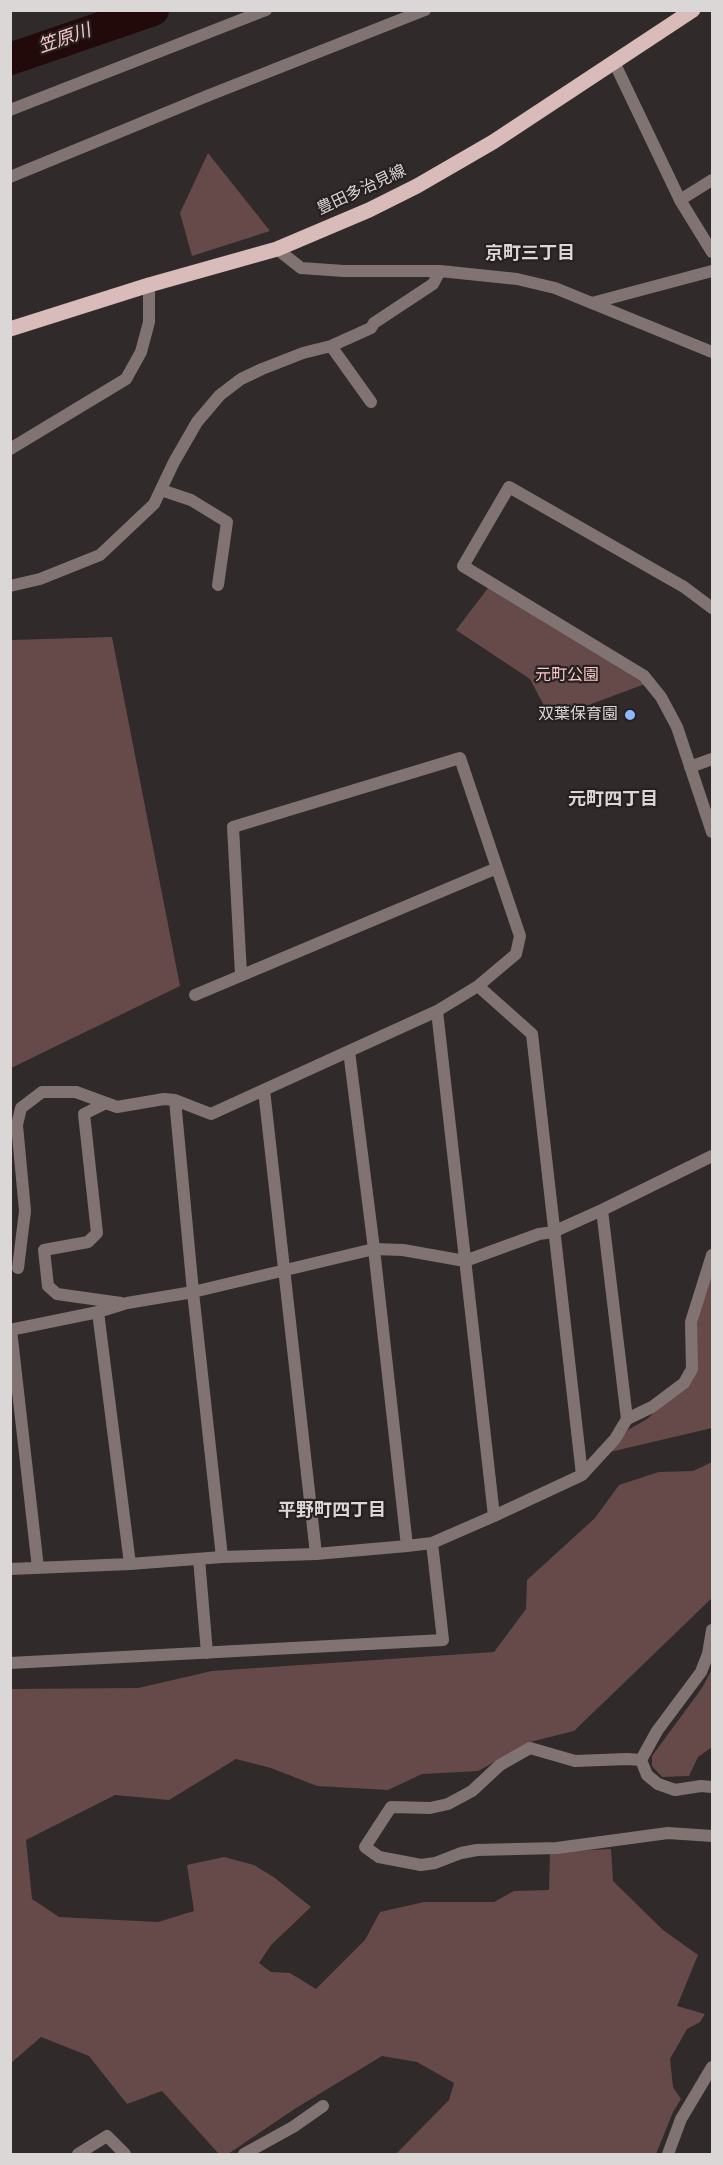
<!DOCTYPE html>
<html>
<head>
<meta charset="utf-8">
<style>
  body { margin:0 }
  #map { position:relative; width:723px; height:2165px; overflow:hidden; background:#312a2a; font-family:"Source Sans 3",sans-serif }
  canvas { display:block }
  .frame { position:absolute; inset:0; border:12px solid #dcd7d7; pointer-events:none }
</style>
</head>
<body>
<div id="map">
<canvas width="723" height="2165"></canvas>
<div class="frame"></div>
</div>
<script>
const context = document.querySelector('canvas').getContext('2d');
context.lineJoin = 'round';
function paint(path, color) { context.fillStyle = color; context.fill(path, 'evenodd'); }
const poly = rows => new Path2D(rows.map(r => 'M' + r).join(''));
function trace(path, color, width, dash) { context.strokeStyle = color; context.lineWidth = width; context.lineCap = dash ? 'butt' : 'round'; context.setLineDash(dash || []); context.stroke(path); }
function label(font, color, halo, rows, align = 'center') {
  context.font = font + ' "Source Sans 3","Noto Sans JP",sans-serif'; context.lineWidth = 4.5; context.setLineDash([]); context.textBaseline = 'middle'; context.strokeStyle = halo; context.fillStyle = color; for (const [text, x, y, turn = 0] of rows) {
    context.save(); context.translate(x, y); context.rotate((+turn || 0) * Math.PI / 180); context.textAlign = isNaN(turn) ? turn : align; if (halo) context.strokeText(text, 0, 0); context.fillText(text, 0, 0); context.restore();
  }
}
const green = poly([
  [208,153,270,231,192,256,180,213],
  [488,588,645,684,551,719,530,679,456,630],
  [112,637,180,986,11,1068,11,640],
  [712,1271,712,1428,610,1452,628,1430,647,1419,692,1379,696,1321],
  [712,1462,712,1598,574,1731,530,1742,478,1771,422,1774,388,1790,317,1786,271,1768,236,1759,169,1800,115,1795,26,1840,32,1899,59,1917,158,1922,194,1911,187,1865,224,1857,254,1865,275,1878,311,1907,271,1945,259,1963,271,1972,290,1973,316,1989,365,1940,380,1912,424,1902,494,1902,514,1891,549,1890,550,1852,611,1849,613,1881,663,1930,698,1955,677,2006,705,2014,700,2022,687,2029,670,2059,673,2087,681,2099,673,2112,656,2154,396,2154,449,2100,454,2083,417,2062,382,2056,296,2108,228,2154,219,2154,162,2091,127,2104,89,2056,41,2037,11,2063,11,1689,138,1688,212,1671,494,1652,526,1609,527,1580,595,1518,619,1485,659,1472,693,1471],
  [712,1669,712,1747,698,1757,689,1776,662,1777,652,1766,652,1756,702,1688]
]);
const river = poly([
  [10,59,153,10]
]);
const street = poly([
  [614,62,680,200,712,252],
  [10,110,266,10],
  [10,177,207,96,425,10],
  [680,200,712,180],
  [277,249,301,268,344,271,440,271,517,279,555,288,712,352],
  [592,303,712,271],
  [331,346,371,402],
  [10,449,126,379,141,352,149,322,149,285],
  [161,490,191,500,227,522,218,585],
  [10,586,40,579,100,555,154,504,174,462,197,422,220,395,241,379,262,369,303,353,331,346,371,328,374,323,433,284,440,271],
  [712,608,684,587,509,487,463,566,644,676,661,697,677,727,712,832],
  [690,767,712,759],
  [478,986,532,1034,582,1475],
  [195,995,497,868,460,758,233,827,241,974],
  [437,1011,494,1516],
  [349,1051,374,1249,407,1546],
  [264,1090,316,1554],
  [175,1100,193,1292,222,1557],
  [104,1104,84,1114,97,1233,88,1242,44,1250,48,1286,57,1294,121,1303],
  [602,1210,712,1156],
  [18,1268,25,1211,17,1125,21,1108,42,1092,76,1092,117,1107,164,1099,175,1100,211,1114,437,1011,478,986,516,954,520,936,497,868],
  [98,1312,130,1564],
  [10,1330,98,1312,127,1303,193,1292,374,1249,403,1250,465,1261,539,1234,553,1232,602,1210,627,1419],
  [11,1330,38,1568],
  [199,1559,207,1653],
  [10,1569,130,1564,222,1557,316,1554,407,1546,432,1543,494,1516,582,1475,615,1439,627,1419,652,1407,684,1383,692,1369,691,1322,712,1255],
  [712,1630,708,1654,701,1672,657,1731,641,1760,627,1759,575,1761,530,1748,500,1765,472,1791,448,1804,430,1808,391,1807,365,1847,379,1857,421,1865,435,1863,461,1853,477,1850,557,1848,668,1833,712,1836],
  [10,1663,443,1640,432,1543],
  [641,1760,647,1775,658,1784,675,1790,701,1786,712,1787],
  [78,2154,107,2136,125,2154],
  [244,2154,293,2127,323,2106],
  [668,2154,681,2119,712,2067]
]);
const primary = poly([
  [10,329,149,285,277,249,369,210,417,186,493,142,693,10]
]);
const markers = [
  [630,715,6,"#8cb9fc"]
];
const streetNames = [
  ["豊田多治見線",362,191,-25]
];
const parkNames = [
  ["元町公園",567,676]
];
const poiNames = [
  ["双葉保育園",618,715]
];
const waterNames = [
  ["笠原川",65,40,-19]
];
const neighbourhoodNames = [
  ["京町三丁目",530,255],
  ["元町四丁目",613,801],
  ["平野町四丁目",332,1512]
];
paint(green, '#654a49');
trace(river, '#220a0b', 32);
trace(street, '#827373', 12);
trace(primary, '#d9bbba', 15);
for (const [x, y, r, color] of markers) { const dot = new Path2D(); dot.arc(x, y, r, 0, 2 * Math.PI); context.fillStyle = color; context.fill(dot); trace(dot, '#272020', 2); }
label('16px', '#dcd7d7', '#272020', streetNames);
label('16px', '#f8c6c5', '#272020', parkNames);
label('16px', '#dcd7d7', '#272020', poiNames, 'right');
label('italic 18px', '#fac8c7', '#272020', waterNames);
label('bold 18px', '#dcd7d7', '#272020', neighbourhoodNames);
</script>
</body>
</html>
